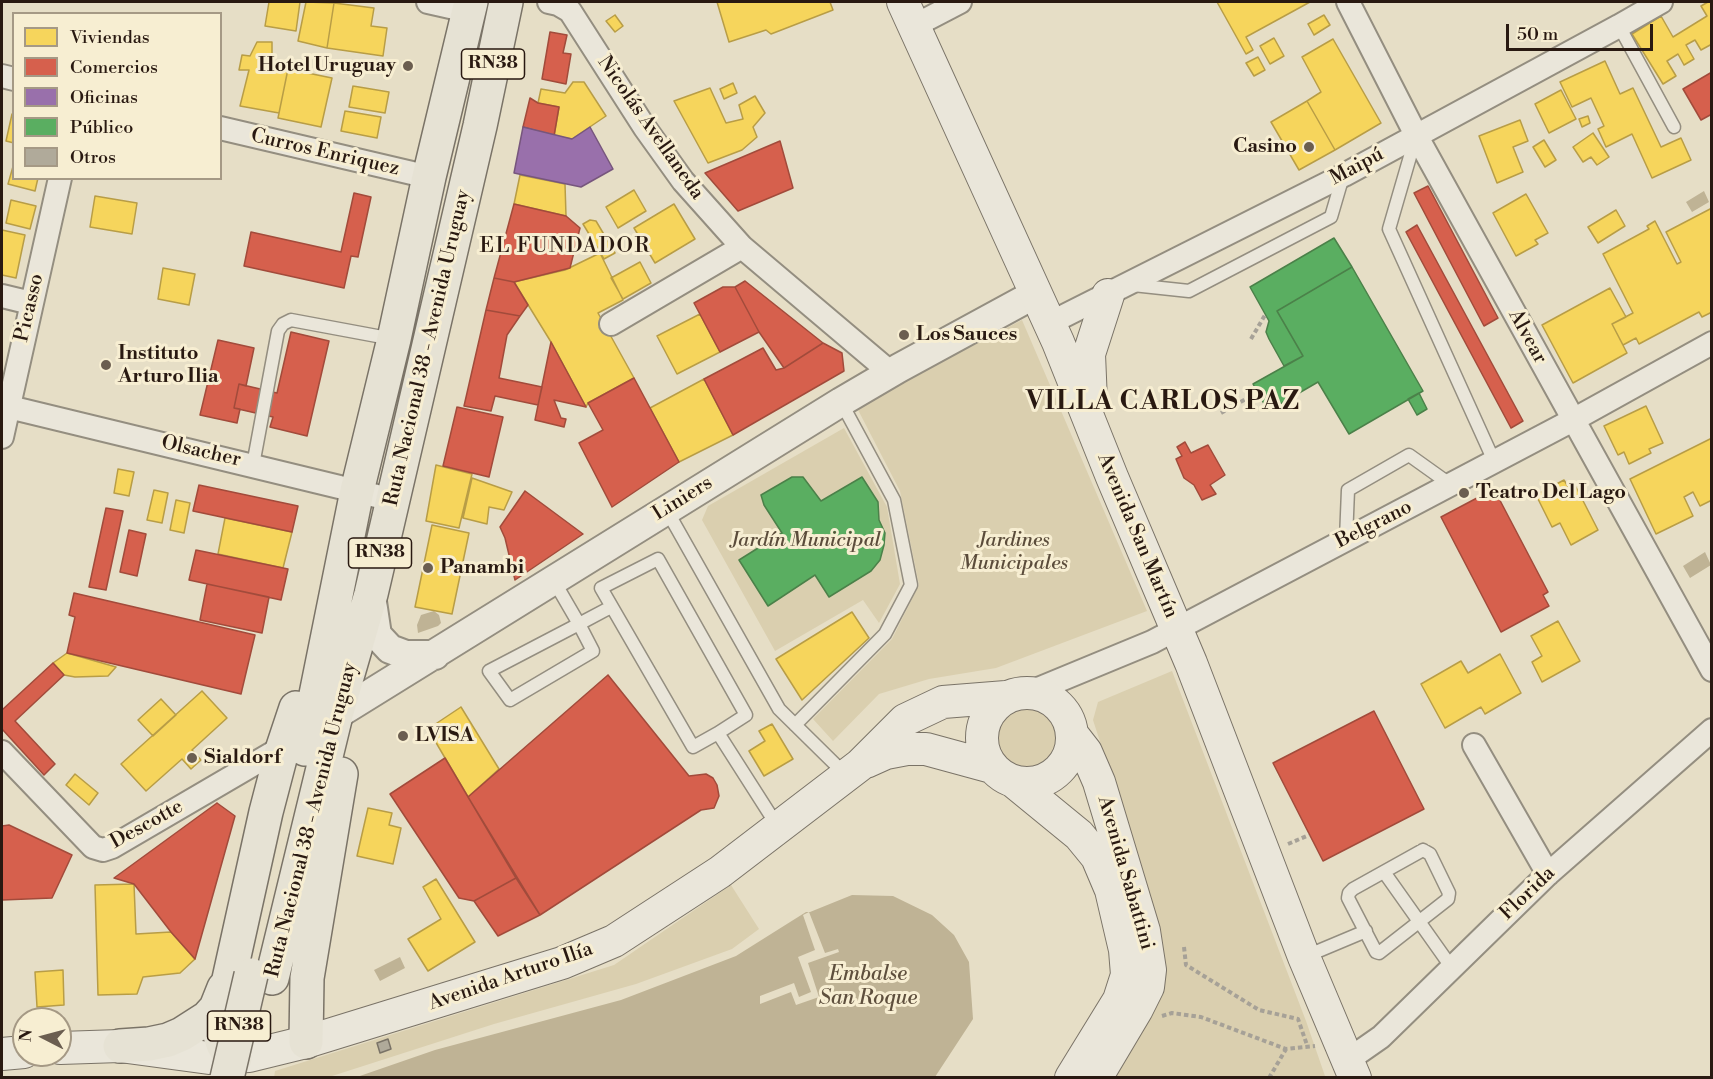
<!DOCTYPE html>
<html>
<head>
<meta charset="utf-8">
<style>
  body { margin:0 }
  #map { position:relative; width:1713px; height:1079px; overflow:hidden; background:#e6dec6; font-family:"Libre Bodoni",serif }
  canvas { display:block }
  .frame { position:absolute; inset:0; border:3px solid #291911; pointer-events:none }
  .legend { position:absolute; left:12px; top:12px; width:210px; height:168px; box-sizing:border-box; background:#f7eed2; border:2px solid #a59985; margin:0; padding:8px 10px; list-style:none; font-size:18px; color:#291911 }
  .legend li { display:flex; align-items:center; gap:12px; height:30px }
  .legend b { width:30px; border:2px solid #a59985 }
  .north { position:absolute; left:12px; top:1007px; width:60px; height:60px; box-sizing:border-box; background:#f7eed2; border:2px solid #a59985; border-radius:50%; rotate:276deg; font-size:16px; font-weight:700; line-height:24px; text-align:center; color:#291911 }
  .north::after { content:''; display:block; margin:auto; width:21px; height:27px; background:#6b5e50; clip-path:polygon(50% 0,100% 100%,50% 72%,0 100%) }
  .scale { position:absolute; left:1506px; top:24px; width:147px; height:27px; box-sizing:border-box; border:3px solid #291911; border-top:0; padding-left:8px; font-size:18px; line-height:21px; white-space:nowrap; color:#291911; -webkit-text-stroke:4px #f7eed2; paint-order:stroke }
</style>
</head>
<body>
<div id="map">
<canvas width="1713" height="1079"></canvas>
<div class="frame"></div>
<ul class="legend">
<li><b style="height:16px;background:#f6d55c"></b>Viviendas</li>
<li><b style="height:16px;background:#d6604d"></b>Comercios</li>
<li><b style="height:16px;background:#9970ab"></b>Oficinas</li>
<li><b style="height:16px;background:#5aae61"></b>Público</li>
<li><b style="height:16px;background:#b0aa9a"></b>Otros</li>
</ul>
<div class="north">N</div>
<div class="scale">50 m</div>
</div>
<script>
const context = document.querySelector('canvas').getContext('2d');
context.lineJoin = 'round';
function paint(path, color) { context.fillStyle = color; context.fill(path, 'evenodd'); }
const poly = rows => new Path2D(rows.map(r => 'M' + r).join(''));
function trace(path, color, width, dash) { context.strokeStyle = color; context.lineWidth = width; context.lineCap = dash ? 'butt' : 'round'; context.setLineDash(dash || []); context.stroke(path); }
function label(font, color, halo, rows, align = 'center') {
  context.font = font + ' "Libre Bodoni",serif'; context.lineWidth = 6; context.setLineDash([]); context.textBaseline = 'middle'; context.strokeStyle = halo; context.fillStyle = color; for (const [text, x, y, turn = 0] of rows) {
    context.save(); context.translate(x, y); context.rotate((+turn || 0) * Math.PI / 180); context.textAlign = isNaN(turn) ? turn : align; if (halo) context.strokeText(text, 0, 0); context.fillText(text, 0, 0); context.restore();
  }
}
const green = poly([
  [1022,320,1147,611,996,668,929,679,879,694,833,741,813,719,892,639,919,585,900,491,856,406],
  [844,428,887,507,900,584,879,623,863,600,775,651,702,520,708,506],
  [1172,671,1306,1021,1325,1076,1322,1078,1113,1077,1163,985,1163,944,1152,913,1122,809,1093,720,1098,702],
  '993 738a33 33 0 1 1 66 0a33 33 0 1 1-66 0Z',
  [731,885,759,929,732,949,636,984,494,1024,329,1077,274,1078,275,1071,614,965]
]);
const water = poly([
  [1704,191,1709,202,1692,212,1686,202],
  [1705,552,1711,565,1690,578,1683,566],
  [434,611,439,615,441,623,438,626,418,633,417,625,421,615],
  [852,895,893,896,932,915,954,935,969,962,973,1019,935,1077,354,1078,435,1050,621,1000,736,956,806,912,810,912],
  [400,957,405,968,380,981,374,970]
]);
const pier = poly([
  [809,912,825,953,838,949,839,952,808,963,819,997,796,1005,791,992,760,1004,760,996,794,983,799,997,811,992,798,957,815,950,803,915]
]);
const homes = poly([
  [269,2,300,2,296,31,265,26,269,2],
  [306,2,334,3,327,48,298,41,306,2],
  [717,2,830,2,833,10,771,34,766,30,729,42,717,2],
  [1217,2,1310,2,1246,37,1253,50,1246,54,1217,2],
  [1708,2,1712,2,1712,44,1701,50,1695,40,1686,45,1694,59,1684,65,1678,54,1667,61,1676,76,1663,84,1632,34,1661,16,1673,37,1707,16,1701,6,1708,2],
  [334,3,374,8,371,26,387,28,383,56,327,48,334,3],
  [615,15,623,26,615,32,606,21,615,15],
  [1324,15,1330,25,1314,35,1308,24,1324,15],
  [1274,38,1284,56,1270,64,1260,46,1274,38],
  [1333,39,1381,123,1335,150,1307,101,1321,92,1302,57,1333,39],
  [257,42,272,42,272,65,288,69,279,113,240,106,249,70,239,70,242,55,250,56,257,42],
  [1258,57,1265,70,1254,76,1246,63,1258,57],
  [1605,61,1620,94,1633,88,1661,147,1681,138,1691,160,1652,178,1632,134,1606,147,1598,129,1604,126,1591,98,1572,107,1560,82,1605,61],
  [288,69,332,78,321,127,278,118,288,69],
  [573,82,584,82,606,116,572,139,554,136,559,107,538,103,541,89,565,93,573,82],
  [733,83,737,93,724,99,720,89,733,83],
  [353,86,389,92,385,113,349,107,353,86],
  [710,88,726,123,743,119,739,105,755,96,765,113,753,127,757,137,742,150,708,163,674,101,710,88],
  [1561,90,1576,119,1549,133,1535,104,1561,90],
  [1307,101,1335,150,1299,170,1271,122,1307,101],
  [345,111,381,117,377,138,341,131,345,111],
  [12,114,14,114,14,143,6,141,12,114],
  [1588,116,1590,123,1582,127,1579,119,1588,116],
  [1520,120,1528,141,1513,147,1523,172,1497,183,1479,136,1520,120],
  [1593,133,1609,157,1597,165,1591,157,1583,162,1573,147,1593,133],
  [1544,140,1556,160,1545,167,1533,147,1544,140],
  [14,163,14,178,38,178,35,191,8,184,14,163],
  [520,175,565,184,566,216,514,204,520,175],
  [634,190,646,211,618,228,606,207,634,190],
  [1526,194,1548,233,1535,240,1538,244,1516,256,1493,213,1526,194],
  [95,196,137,203,132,234,90,227,95,196],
  [11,200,36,206,30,229,6,223,11,200],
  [674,204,695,239,655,263,634,228,674,204],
  [1712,208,1712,312,1702,317,1699,312,1639,344,1636,338,1623,345,1612,324,1633,313,1603,254,1649,229,1647,226,1655,221,1677,264,1681,262,1666,232,1712,208],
  [1616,210,1625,226,1598,243,1588,227,1616,210],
  [590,220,596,221,615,253,604,259,583,224,590,220],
  [2,230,25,235,16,278,2,275,2,230],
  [600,253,623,300,598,313,634,378,588,403,586,407,551,342,514,282,565,270,600,253],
  [640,262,651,283,623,299,611,278,640,262],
  [163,268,195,274,189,305,158,299,163,268],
  [1610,288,1626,317,1612,324,1627,353,1573,383,1542,325,1610,288],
  [700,314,720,352,677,374,657,336,700,314],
  [704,379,733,435,679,462,650,408,704,379],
  [1646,406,1663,443,1649,449,1651,453,1629,464,1624,452,1618,455,1604,426,1646,406],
  [1712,438,1712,500,1700,506,1693,492,1684,497,1693,516,1656,534,1630,479,1712,438],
  [436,465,472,474,459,528,426,521,436,465],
  [118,469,134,472,129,496,114,493,118,469],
  [472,478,512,492,504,510,489,507,487,524,463,518,472,478],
  [1564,480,1570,490,1576,487,1598,530,1571,545,1560,523,1552,527,1536,495,1564,480],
  [154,490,168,493,162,523,147,520,154,490],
  [176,500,190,503,184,533,170,530,176,500],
  [225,518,292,532,283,568,218,554,225,518],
  [432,525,469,533,452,614,415,607,432,525],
  [852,612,869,638,802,700,776,659,852,612],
  [1558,621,1580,661,1542,682,1532,662,1542,656,1531,636,1558,621],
  [67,653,116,667,108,676,75,677,64,675,53,663,67,653],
  [1500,654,1521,693,1485,714,1481,707,1445,728,1421,684,1461,661,1468,673,1500,654],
  [202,691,227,718,192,750,201,760,191,769,182,759,146,791,121,764,202,691],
  [161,699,176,715,153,736,138,720,161,699],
  [461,707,499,769,468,797,428,729,461,707],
  [772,724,793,759,764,776,749,751,765,741,759,731,772,724],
  [75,774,98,793,89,805,66,785,75,774],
  [368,808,392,813,389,825,401,828,393,864,357,856,368,808],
  [436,879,475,942,428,971,408,939,441,919,423,887,436,879],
  [134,884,136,934,171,932,195,959,180,973,143,977,137,994,98,995,95,885,134,884],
  [63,970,64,1005,37,1007,35,972,63,970]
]);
const shops = poly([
  [550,32,567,35,563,53,571,54,566,84,542,79,550,32],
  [1712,72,1712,114,1701,120,1683,89,1712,72],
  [530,98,538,103,559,107,554,136,523,127,530,98],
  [780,141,793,188,738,211,705,173,780,141],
  [1428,186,1498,318,1484,326,1414,193,1428,186],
  [354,193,371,197,358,257,351,256,344,288,244,266,251,232,341,252,354,193],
  [514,204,566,216,580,228,570,268,514,282,494,278,514,204],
  [1417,225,1523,421,1511,428,1406,232,1417,225],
  [494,278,514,282,528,305,520,316,486,310,494,278],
  [745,281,823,343,784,368,759,332,735,287,745,281],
  [723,287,735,287,759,332,720,352,694,303,723,287],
  [486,310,520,316,507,335,499,378,542,387,538,405,495,396,491,411,464,406,486,310],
  [291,332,329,341,307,436,270,427,273,417,234,408,239,384,277,393,291,332],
  [218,340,254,348,246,386,239,384,234,408,240,409,237,423,200,415,218,340],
  [551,342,586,407,554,400,561,418,566,419,564,427,535,420,551,342],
  [823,343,842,353,844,371,733,435,704,379,763,348,776,370,784,368,823,343],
  [634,378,679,462,612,507,579,443,603,430,588,403,634,378],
  [457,407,503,417,489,477,443,466,457,407],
  [1185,442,1191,453,1208,445,1225,475,1210,485,1216,494,1202,500,1194,485,1184,478,1176,459,1182,456,1177,447,1185,442],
  [199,485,298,506,292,532,193,511,199,485],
  [1494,489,1548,592,1543,595,1549,606,1501,632,1441,517,1494,489],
  [525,491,583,534,515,580,505,538,500,527,525,491],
  [106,508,123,511,106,590,89,587,106,508],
  [129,530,146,534,137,576,120,572,129,530],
  [196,550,288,569,281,600,189,580,196,550],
  [207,584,269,597,262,633,200,620,207,584],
  [74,593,255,635,241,694,67,653,75,617,69,615,74,593],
  [53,663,64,675,15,721,55,764,44,775,2,729,2,710,53,663],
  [608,675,689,776,706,774,713,778,717,785,719,796,714,808,701,810,540,915,468,797,608,675],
  [1374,711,1424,809,1323,861,1273,763,1374,711],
  [445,758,516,878,474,901,459,898,390,794,445,758],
  [217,803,235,816,195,959,171,932,134,884,114,878,217,803],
  [9,825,72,855,52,898,2,900,2,826,9,825],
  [516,878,540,915,498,936,474,901,516,878]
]);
const offices = poly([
  [523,127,572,139,590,127,613,169,581,187,514,173,523,127]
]);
const public = poly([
  [1334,238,1352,267,1277,311,1303,356,1284,366,1269,339,1266,332,1269,321,1250,287,1334,238],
  [1352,267,1423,391,1349,434,1318,382,1268,411,1253,384,1303,356,1277,311,1352,267],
  [1419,393,1427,409,1417,415,1408,399,1419,393],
  [792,477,803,477,821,501,862,477,878,502,879,520,885,533,884,545,880,560,871,571,829,597,815,575,768,606,739,560,782,533,764,505,761,495,792,477]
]);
const building = poly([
  [388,1039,391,1049,380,1053,377,1043,388,1039]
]);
const path = poly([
  [1251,339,1265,315],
  [1221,413,1258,392],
  [1288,844,1309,835],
  [1184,947,1186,965,1259,1010,1298,1019,1308,1048],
  [1162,1016,1172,1013,1201,1017,1286,1049,1315,1046],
  [1269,1078,1286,1049]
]);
const service = poly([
  [1619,26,1674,127],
  [1416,136,1389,229,1494,461],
  [1133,285,1189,291,1331,217,1343,176],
  [253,465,278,331,283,324,291,320,393,339],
  [666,509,779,709,846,775],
  [1346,539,1348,490,1409,455,1451,485],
  [554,581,579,624,593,651,510,700,489,671,579,624,611,607],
  [795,725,885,634,911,585,894,500,841,402],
  [718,733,693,747,601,588,658,559,746,715,718,733,778,827],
  [1423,850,1430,854,1449,893,1448,899,1379,953,1376,952,1348,898,1349,893,1353,889,1423,850],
  [1384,872,1452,968],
  [1304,957,1366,931]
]);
const minor = poly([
  [428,2,468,11],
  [549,2,558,4,570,11,645,128,683,181,742,247,891,373],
  [1348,2,1416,135,1712,670],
  [914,26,960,2],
  [2,76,14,79],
  [220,128,429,177],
  [2,296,31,303],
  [1050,323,1344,175,1619,26,1661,2],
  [611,324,742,247],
  [9,407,393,500],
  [2,437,60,178],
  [1031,692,1152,642,1573,420,1712,343],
  [1474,745,1548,874],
  [2,752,93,847,103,850,112,847,283,747],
  [1348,1060,1381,1037,1548,874,1712,730]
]);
const tertiary = poly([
  [371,595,377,635,390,649,406,655,435,655],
  [336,715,841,402,899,368,1035,294]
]);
const secondary = poly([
  [903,2,1058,342,1112,477,1191,663,1304,957,1355,1078],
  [1091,402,1089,354,1108,295],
  '982 738a45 45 0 1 1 90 0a45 45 0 1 1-90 0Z',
  [1072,734,1086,752,1099,782,1144,931,1150,970,1148,987,1137,1009,1096,1078],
  [866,762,886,753,907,749,926,749,992,767],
  [1013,781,1079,835,1097,857,1111,890,1125,950,1127,975,1119,1000,1071,1078],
  [60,1048,120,1046,209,1058,249,1056,306,1042,562,963,614,941,720,872,860,765,905,720,943,702,1006,697],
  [2,1054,24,1052]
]);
const primary = poly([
  [305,749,357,491,394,339,429,177,471,2],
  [272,978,336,715,371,594,480,126,506,2],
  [306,1042,307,978,341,774],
  [120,1046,149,1044,168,1040,182,1034,207,1018,216,1008,224,988],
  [235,1058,227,1051,223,1044,220,1035,221,1015,266,812,283,747,296,708]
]);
const primaryBridge = poly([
  [227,1078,251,975]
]);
const markers = [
  [408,66,6,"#6b5e50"],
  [1309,147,6,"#6b5e50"],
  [904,335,6,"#6b5e50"],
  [106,365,6,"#6b5e50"],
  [1464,493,6,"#6b5e50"],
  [428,568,6,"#6b5e50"],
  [403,736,6,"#6b5e50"],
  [192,758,6,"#6b5e50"]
];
const shields = [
  [493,64,63],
  [380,553,63],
  [239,1026,63]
];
const shieldNames = [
  ["RN38",493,64],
  ["RN38",380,553],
  ["RN38",239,1026]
];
const poiNames = [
  ["Hotel Uruguay",396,66,"right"],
  ["Casino",1297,147,"right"],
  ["Los Sauces",916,335],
  ["Instituto",118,354],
  ["Arturo Ilia",118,377],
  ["Teatro Del Lago",1476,493],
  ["Panambi",440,568],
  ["LVISA",415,736],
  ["Sialdorf",204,758]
];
const streetNames = [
  ["Nicolás Avellaneda",650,128,55],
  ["Curros Enriquez",325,153,13],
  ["Maipú",1357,167,-28],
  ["Picasso",30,308,-77],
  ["Alvear",1527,337,61],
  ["Ruta Nacional 38 - Avenida Uruguay",428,348,-77],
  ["Olsacher",201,452,13],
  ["Liniers",683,499,-32],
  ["Belgrano",1374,525,-27],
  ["Avenida San Martín",1137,536,67],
  ["Ruta Nacional 38 - Avenida Uruguay",312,820,-76],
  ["Descotte",147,825,-29],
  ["Avenida Sabattini",1125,873,74],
  ["Florida",1528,894,-44],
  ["Avenida Arturo Ilía",511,977,-19]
];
const parkNames = [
  ["Jardín Municipal",806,541],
  ["Jardines",1014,541],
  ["Municipales",1014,564]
];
const neighbourhoodNames = [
  ["EL FUNDADOR",565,247]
];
const waterNames = [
  ["Embalse",868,975],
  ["San Roque",868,999]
];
const districtNames = [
  ["VILLA CARLOS PAZ",1163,403]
];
paint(green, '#dacfaf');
paint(water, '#bfb395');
paint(pier, '#e6dec6');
paint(homes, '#f6d55c');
trace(homes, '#b89d46', 1.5);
paint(shops, '#d6604d');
trace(shops, '#a24b3b', 1.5);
paint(offices, '#9970ab');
trace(offices, '#77567d', 1.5);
paint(public, '#5aae61');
trace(public, '#4b8149', 1.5);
paint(building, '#b0aa9a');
trace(building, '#7a7367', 1.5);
trace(service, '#948e80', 15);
trace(minor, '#948e80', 26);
trace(tertiary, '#948e80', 32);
trace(secondary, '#7a7367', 34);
trace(primary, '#7a7367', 36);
trace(path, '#a6a197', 4, [4.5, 3]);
trace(service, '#eae6da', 12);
trace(minor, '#eae6da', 22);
trace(tertiary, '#eae6da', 28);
trace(secondary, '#eae6da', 32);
trace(primary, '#e6e2d4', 33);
trace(primaryBridge, '#7a7367', 36, []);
trace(primaryBridge, '#e6e2d4', 33);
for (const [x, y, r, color] of markers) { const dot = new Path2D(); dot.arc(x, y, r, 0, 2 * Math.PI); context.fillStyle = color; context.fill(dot); trace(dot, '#f7eed2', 2); }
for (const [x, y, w] of shields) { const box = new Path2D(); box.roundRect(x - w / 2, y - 15, w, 30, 4.5); context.fillStyle = '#f7eed2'; context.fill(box); trace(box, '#291911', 1.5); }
label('bold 18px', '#291911', null, shieldNames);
label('bold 20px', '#291911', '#f7eed2', poiNames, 'left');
label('20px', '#291911', '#f7eed2', streetNames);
label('italic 20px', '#5b4c3b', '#f7eed2', parkNames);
context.letterSpacing = '1.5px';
label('21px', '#291911', '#f7eed2', neighbourhoodNames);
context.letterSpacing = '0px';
label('italic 21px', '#5e4f3d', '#f7eed2', waterNames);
context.letterSpacing = '1.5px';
label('bold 26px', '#291911', '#f7eed2', districtNames);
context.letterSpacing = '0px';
</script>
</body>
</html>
